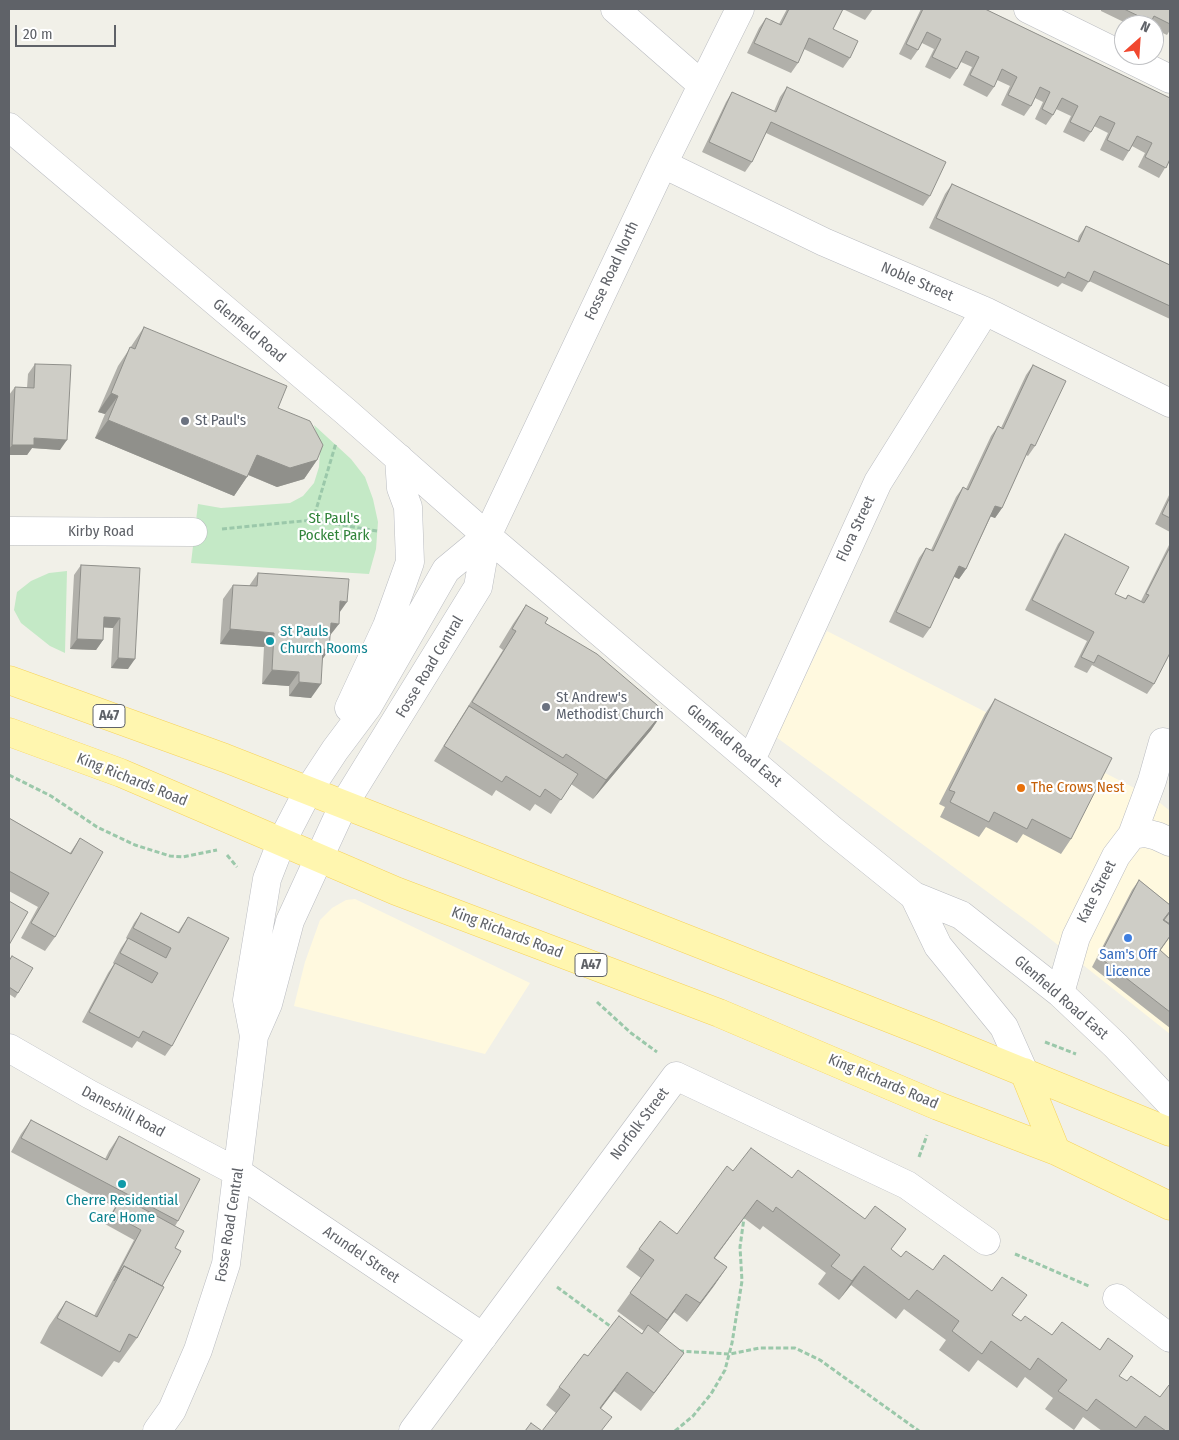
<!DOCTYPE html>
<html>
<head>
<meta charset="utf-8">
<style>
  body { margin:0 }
  #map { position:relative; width:1179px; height:1440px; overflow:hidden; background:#f1f0e8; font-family:"Fira Sans Condensed",sans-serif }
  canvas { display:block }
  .frame { position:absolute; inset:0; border:10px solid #5f6268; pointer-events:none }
  .north { position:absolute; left:1114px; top:15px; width:50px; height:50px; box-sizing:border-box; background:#fff; border:1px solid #bfc0c3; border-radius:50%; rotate:26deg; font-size:14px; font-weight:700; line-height:20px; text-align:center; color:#5f6268 }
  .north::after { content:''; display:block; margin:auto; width:18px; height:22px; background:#f1472e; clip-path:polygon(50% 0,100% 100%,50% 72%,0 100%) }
  .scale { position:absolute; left:15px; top:25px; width:101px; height:22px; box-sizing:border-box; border:2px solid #5f6268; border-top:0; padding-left:6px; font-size:15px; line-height:18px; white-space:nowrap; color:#5f6268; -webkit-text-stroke:4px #fff; paint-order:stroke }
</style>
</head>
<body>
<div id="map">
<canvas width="1179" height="1440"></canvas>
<div class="frame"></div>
<div class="north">N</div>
<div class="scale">20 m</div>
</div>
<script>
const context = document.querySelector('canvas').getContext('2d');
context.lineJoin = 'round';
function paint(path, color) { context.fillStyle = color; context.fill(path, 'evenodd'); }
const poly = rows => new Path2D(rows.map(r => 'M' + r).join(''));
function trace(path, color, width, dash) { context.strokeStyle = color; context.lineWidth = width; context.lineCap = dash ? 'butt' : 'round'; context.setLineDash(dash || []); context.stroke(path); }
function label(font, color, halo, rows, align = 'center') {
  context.font = font + ' "Fira Sans Condensed",sans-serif'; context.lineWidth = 4.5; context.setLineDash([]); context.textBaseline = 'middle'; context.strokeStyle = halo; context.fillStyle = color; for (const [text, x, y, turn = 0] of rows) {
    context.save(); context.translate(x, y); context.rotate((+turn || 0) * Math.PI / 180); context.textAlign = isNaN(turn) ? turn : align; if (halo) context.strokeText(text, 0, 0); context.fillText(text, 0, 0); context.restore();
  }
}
const commercial = poly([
  [827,631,1154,798,1170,811,1170,1034,1034,926,776,737],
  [355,899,530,983,485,1054,294,1006,305,962,320,920,332,908,346,900]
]);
const green = poly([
  [314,425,351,459,365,477,373,499,378,522,376,549,369,574,191,563,198,504,221,508,290,503,303,496,314,483,319,467,320,450],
  [67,571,65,653,50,646,21,623,14,610,17,592,31,581,49,573]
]);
const path = poly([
  [313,520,377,531],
  [222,529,313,520,336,443],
  [9,775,51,796,97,827,135,845,170,856,183,857,217,850],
  [227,855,237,867],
  [597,1002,631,1033,657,1052],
  [1045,1042,1076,1054],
  [919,1157,927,1135],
  [1015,1254,1089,1286],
  [557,1287,614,1329],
  [679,1351,730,1354,760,1348,795,1348,820,1360,919,1431],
  [675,1431,693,1416,711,1394,725,1370,732,1343,742,1281,740,1247,744,1218]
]);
const minor = poly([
  [615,9,702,85],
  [1028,9,1170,79],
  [9,127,345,411,487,536,831,829,914,896,961,915,1060,993,1116,1046,1170,1103],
  [663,164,824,242,985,311,1170,403],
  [9,531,193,532],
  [349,708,387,626,410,562,408,507,401,488,399,458],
  [751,760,878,482,985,311],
  [1132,835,1145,833,1157,836,1170,842],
  [914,896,938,946,1004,1027,1024,1072],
  [1060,993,1076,937,1116,856,1132,835,1152,781,1163,742],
  [254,1036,247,1000,267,879,281,843,308,791,335,750,368,706,446,570,487,536],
  [9,1048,89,1094,239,1173,483,1337],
  [1117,1298,1170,1338],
  [157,1431,172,1410,198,1350,226,1264,254,1036,268,1004,290,921,343,806,478,587,487,536,663,164,740,9],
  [413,1431,676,1076,907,1185,986,1241]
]);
const major = poly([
  [9,680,225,758,932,1035,1170,1132],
  [9,732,121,773,396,891,719,1013,938,1106,1056,1151,1170,1206],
  [1024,1072,1056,1151]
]);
const wall = poly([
  [787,9,873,9,865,20,843,9,833,29,850,58,843,68,804,49,798,63,791,73,747,53,759,28,766,18,779,24],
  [921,9,985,9,1170,98,1170,164,1168,163,1159,178,1138,167,1145,153,1132,146,1123,161,1100,150,1108,133,1094,126,1091,132,1084,142,1063,132,1071,116,1056,109,1053,115,1046,125,1035,119,1043,102,1035,98,1031,106,1024,116,1001,105,1010,86,997,80,994,87,987,97,963,85,972,67,961,62,957,69,950,79,925,67,934,49,922,43,918,50,911,60,899,54],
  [1101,9,1170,9,1170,30,1167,35,1154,29,1154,25,1130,25,1101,11],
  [787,87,930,196,923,206,766,133,752,162,745,172,702,152,726,102,732,92,774,111,780,97],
  [952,184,1077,242,1079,236,1086,226,1170,265,1170,319,1089,281,1082,292,1062,283,1058,287,929,228,945,194],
  [144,327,278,408,317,460,304,479,277,487,248,475,234,496,95,438,105,414,98,412,118,366],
  [35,364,60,450,32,448,27,455,9,455,9,395,15,387,27,388,28,374],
  [1033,365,1035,446,1028,456,1026,455,1002,508,995,518,991,516,966,569,959,579,954,576,930,628,923,638,889,622,919,558,926,548,931,550,956,497,963,487,966,489,991,436,998,426,1001,428,1026,375],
  [1170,493,1170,532,1155,524],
  [1065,534,1115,594,1125,599,1128,595,1141,601,1170,543,1170,653,1154,684,1147,694,1092,665,1087,673,1074,667,1087,641,1025,610,1058,544],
  [81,565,140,568,128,669,111,668,113,628,103,627,103,640,96,650,70,649,74,575],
  [258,573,339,613,330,635,329,650,322,659,311,698,289,696,289,686,262,684,264,647,220,644,223,599,233,585,249,586],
  [526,605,545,623,664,711,651,730,593,799,571,784,551,814,535,804,530,811,496,790,492,796,434,761,503,650,499,647,513,624],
  [995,699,1071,839,1061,854,1023,834,1017,843,986,827,979,837,940,817,945,807,939,804,985,714],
  [9,818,70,853,80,838,55,937,45,951,21,938,38,907,9,891],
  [1139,880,1170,905,1170,937,1160,951,1170,959,1170,1028,1092,967,1132,890],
  [141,913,178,932,188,917,172,1046,165,1056,137,1041,132,1048,82,1022,108,973,114,964,113,963,121,948,127,939,126,938,134,923],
  [12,956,18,993,15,998,9,994,9,960],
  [31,1120,105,1159,109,1151,119,1136,178,1221,175,1226,175,1248,162,1286,137,1338,119,1363,114,1361,102,1377,40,1343,49,1326,66,1301,94,1316,134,1240,105,1224,115,1207,11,1152,21,1134],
  [733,1171,792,1178,901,1257,933,1270,1013,1315,1021,1321,1052,1335,1119,1376,1170,1431,1102,1431,1083,1417,1074,1430,1045,1409,1053,1398,1025,1377,1017,1388,978,1360,969,1372,939,1350,946,1340,904,1309,896,1319,851,1285,839,1300,818,1284,826,1273,763,1226,760,1230,744,1218,715,1258,727,1267,687,1322,674,1312,658,1333,671,1371,641,1411,614,1391,600,1409,556,1413,546,1405,559,1387,588,1356,642,1334,644,1331,617,1311,641,1278,626,1267,639,1249,677,1234]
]);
const shadedWall = poly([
  [111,393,118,396,105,414,98,412],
  [108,420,247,477,234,496,95,438],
  [34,438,67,440,60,450,32,448,27,455,9,455,9,449,12,445],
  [257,455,317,460,304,479,277,487,244,473],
  [995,506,1002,508,995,518,989,516],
  [959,566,966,569,959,579,952,576],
  [340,601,347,602,337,616],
  [104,617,120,618,113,628,97,627],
  [331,623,339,624,328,638],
  [230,629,274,633,264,647,220,644],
  [77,639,103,640,96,650,70,649],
  [323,649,329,650,319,664],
  [118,658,135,659,128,669,111,668],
  [272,670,299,672,289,686,262,684],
  [299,682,321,684,311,698,289,696],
  [664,711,651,730,593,799,606,780],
  [757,1200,744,1218,701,1276,714,1258],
  [864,1266,851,1285,839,1300,852,1281],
  [727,1267,714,1286,687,1322,700,1303],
  [686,1294,674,1312,654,1339,667,1320],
  [684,1353,671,1371,641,1411,654,1393],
  [627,1372,614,1391,587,1427,600,1408]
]);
const building = poly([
  [789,9,843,9,833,29,858,41,850,58,809,38,798,63,754,43,766,18,781,25,789,9],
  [923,9,985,9,1170,98,1170,159,1166,168,1145,157,1152,143,1137,136,1129,151,1107,140,1115,123,1100,116,1091,132,1070,122,1078,106,1062,98,1053,115,1042,109,1050,92,1040,87,1031,106,1008,95,1017,77,1002,69,994,87,970,75,979,57,966,51,957,69,932,57,941,39,927,32,918,50,906,44,923,9],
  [1124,9,1170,9,1170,24,1154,16,1151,22,1124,9],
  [787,87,946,162,930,196,771,122,752,162,709,142,732,92,776,112,787,87],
  [952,184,1079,242,1086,226,1170,265,1170,306,1094,271,1089,282,1068,272,1065,278,936,218,952,184],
  [144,327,287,386,278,408,310,421,323,445,317,460,290,468,257,455,247,477,108,420,118,396,111,393,130,347,135,349,144,327],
  [35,364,71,365,67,440,34,438,34,445,12,445,15,387,34,388,35,364],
  [1033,365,1066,381,1035,446,1031,444,1002,508,995,506,966,569,959,566,930,628,896,612,926,548,933,551,963,487,968,490,998,426,1003,429,1033,365],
  [1170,497,1170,518,1162,514,1170,497],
  [1065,534,1129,567,1115,594,1126,599,1128,595,1144,603,1149,595,1146,594,1170,547,1170,653,1154,684,1098,655,1094,663,1081,657,1094,632,1032,600,1065,534],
  [81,565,140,568,135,659,118,658,120,618,104,617,103,640,77,639,81,565],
  [258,573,349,579,347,602,340,601,339,624,331,623,329,650,323,649,321,684,299,682,299,672,272,670,274,633,230,629,233,585,257,586,258,573],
  [526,605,548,618,545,623,597,654,664,711,606,780,566,754,563,758,472,702,516,631,512,629,526,605],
  [995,699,1112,758,1071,839,1032,819,1027,829,994,812,989,822,950,802,955,792,949,790,995,699],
  [469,706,578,774,561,800,545,789,540,797,506,776,502,782,444,746,469,706],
  [9,818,71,854,80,838,103,852,55,937,31,923,49,893,9,871,9,818],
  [1139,880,1170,905,1170,911,1163,920,1170,925,1170,936,1160,950,1170,959,1170,1012,1099,957,1139,880],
  [9,901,28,912,9,945,9,901],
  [1170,912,1170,924,1164,920,1170,912],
  [141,913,179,933,188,917,229,938,172,1046,143,1031,139,1038,89,1012,115,963,152,983,158,973,120,953,128,938,166,958,171,948,133,928,141,913],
  [12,956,33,968,18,993,9,987,9,961,12,956],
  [31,1120,107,1160,119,1136,200,1179,178,1221,21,1138,31,1120],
  [751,1148,792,1178,798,1170,865,1219,875,1206,906,1229,891,1249,901,1257,906,1251,933,1270,944,1255,992,1291,1002,1277,1027,1295,1012,1315,1021,1321,1025,1316,1052,1335,1062,1322,1100,1350,1108,1338,1133,1356,1119,1376,1127,1381,1131,1376,1160,1397,1169,1385,1170,1386,1170,1431,1166,1431,1145,1416,1136,1428,1096,1399,1087,1411,1058,1391,1067,1380,1038,1358,1030,1370,991,1341,982,1354,952,1331,959,1321,917,1290,909,1300,864,1266,852,1281,831,1266,840,1255,776,1207,773,1212,757,1200,714,1258,727,1267,700,1303,686,1294,667,1320,630,1293,654,1260,639,1249,660,1221,677,1234,727,1166,733,1171,751,1148],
  [122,1197,184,1231,175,1248,181,1251,162,1286,124,1266,114,1281,141,1230,112,1214,122,1197],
  [124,1266,164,1287,137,1338,129,1334,120,1352,57,1318,66,1301,97,1317,124,1266],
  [619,1316,642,1334,648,1325,684,1353,654,1393,627,1372,600,1408,612,1417,601,1431,542,1431,570,1395,559,1387,584,1354,588,1356,619,1316],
  [531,1423,542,1431,525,1431,531,1423]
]);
const markers = [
  [185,421,5,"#6b7280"],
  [270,641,5,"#0f9aa8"],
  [546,707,5,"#6b7280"],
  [1021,788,5,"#e8710a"],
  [1128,938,5,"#3f7fe0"],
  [122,1184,5,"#0f9aa8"]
];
const shields = [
  [109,716,32],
  [591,965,32]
];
const shieldNames = [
  ["A47",109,716],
  ["A47",591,965]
];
const streetNames = [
  ["Fosse Road North",612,271,-65],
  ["Noble Street",917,282,23],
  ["Glenfield Road",249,331,40],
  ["Flora Street",856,529,-65],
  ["Kirby Road",101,532],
  ["Fosse Road Central",430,667,-59],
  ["Glenfield Road East",734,746,40],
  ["King Richards Road",132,780,22],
  ["Kate Street",1097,892,-63],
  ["King Richards Road",507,933,21],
  ["Glenfield Road East",1061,998,41],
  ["King Richards Road",883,1082,23],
  ["Daneshill Road",123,1112,28],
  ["Norfolk Street",640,1124,-53],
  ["Fosse Road Central",230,1225,-81],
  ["Arundel Street",361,1255,34]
];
const worshipNames = [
  ["St Paul's",195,421],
  ["St Andrew's",556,698],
  ["Methodist Church",556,715]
];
const parkNames = [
  ["St Paul's",334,519],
  ["Pocket Park",334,536]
];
const cultureNames = [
  ["St Pauls",280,632],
  ["Church Rooms",280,649],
  ["Cherre Residential",122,1201,"center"],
  ["Care Home",122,1218,"center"]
];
const foodNames = [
  ["The Crows Nest",1031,788]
];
const shopNames = [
  ["Sam's Off",1128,955],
  ["Licence",1128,972]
];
paint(commercial, '#fff9df');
paint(green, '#c4e9c6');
trace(minor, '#babcc1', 29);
trace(major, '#f7d35b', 29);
trace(path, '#9bc8aa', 3, [5, 2.5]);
trace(minor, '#fff', 28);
trace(major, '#fff6af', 28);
paint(wall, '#b1b0aa');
paint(shadedWall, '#90908b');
paint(building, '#cecdc6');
trace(building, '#90908b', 1);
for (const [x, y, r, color] of markers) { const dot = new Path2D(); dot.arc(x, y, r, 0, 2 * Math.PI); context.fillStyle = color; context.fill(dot); trace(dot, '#fff', 2); }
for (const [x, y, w] of shields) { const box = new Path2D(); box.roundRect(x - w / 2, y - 11.5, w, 23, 4); context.fillStyle = '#fff'; context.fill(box); trace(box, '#5f6268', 1); }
label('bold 14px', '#5f6268', null, shieldNames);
label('15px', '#5f6268', '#fff', streetNames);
label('15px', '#5b616d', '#fff', worshipNames, 'left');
label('15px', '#31843a', '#fff', parkNames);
label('15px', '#0d838f', '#fff', cultureNames, 'left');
label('15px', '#c56008', '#fff', foodNames, 'left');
label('15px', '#366cbe', '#fff', shopNames);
</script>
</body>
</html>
